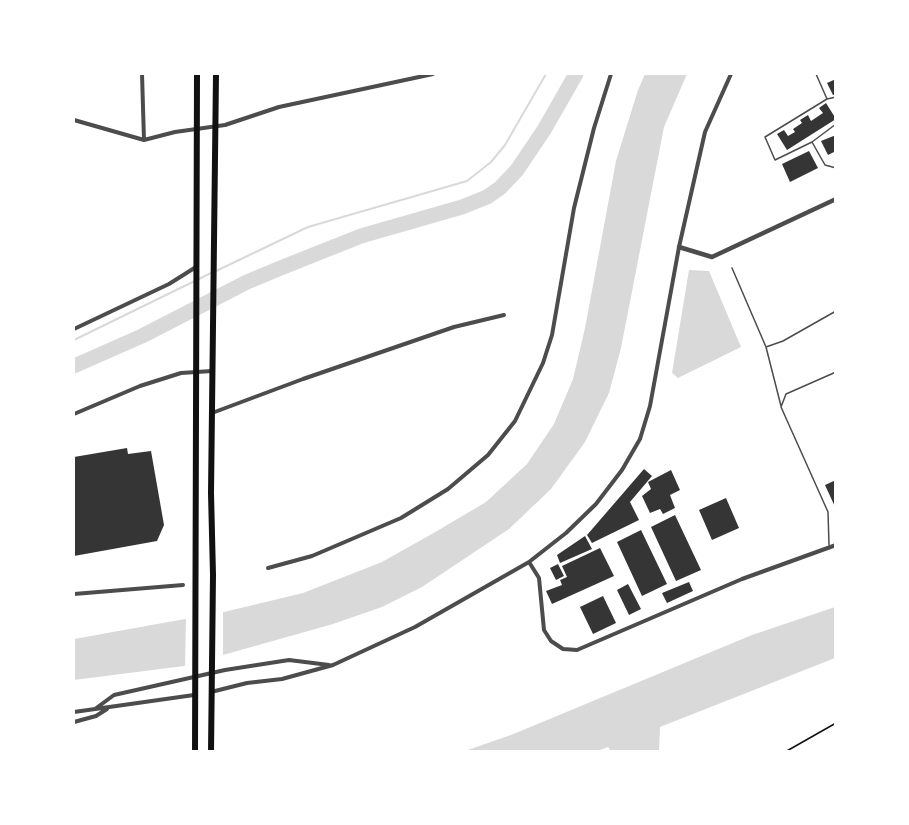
<!DOCTYPE html>
<html>
<head>
<meta charset="utf-8">
<style>
  body { margin:0 }
  #map { position:relative; width:909px; height:825px; overflow:hidden; background:#fff; font-family:"Source Serif 4",serif }
  canvas { display:block }
  .frame { position:absolute; inset:0; border:75px solid #fff; pointer-events:none }
</style>
</head>
<body>
<div id="map">
<canvas width="909" height="825"></canvas>
<div class="frame"></div>
</div>
<script>
const context = document.querySelector('canvas').getContext('2d');
context.lineJoin = 'round';
function paint(path, color) { context.fillStyle = color; context.fill(path, 'evenodd'); }
const poly = rows => new Path2D(rows.map(r => 'M' + r).join(''));
function trace(path, color, width, dash) { context.strokeStyle = color; context.lineWidth = width; context.lineCap = dash ? 'butt' : 'round'; context.setLineDash(dash || []); context.stroke(path); }
const water = poly([
  [645,74,687,74,664,127,621,348,609,393,585,442,551,489,509,529,422,587,382,607,333,624,184,666,74,680,74,639,224,612,303,593,382,562,437,531,486,502,527,464,554,424,573,379,585,328,616,161,638,90],
  [689,270,709,271,741,347,678,378,672,373],
  [835,607,835,658,660,727,659,751,611,751,608,747,595,752,465,751,511,735,752,635]
]);
const pier = poly([
  [223,609,223,658,185,669,186,616]
]);
const stream = poly([
  [216,271,308,227,467,181,491,162,505,145,546,74],
  [74,340,211,273]
]);
const river = poly([
  [74,366,142,336,247,282,283,267,361,236,462,207,487,197,500,188,517,170,544,130,576,74]
]);
const building = poly([
  [836,79,836,94,833,95,827,83],
  [826,103,836,119,787,150,777,134,784,130,788,136,795,132,793,129,802,123,800,120,808,115,811,121,823,113,819,108],
  [836,135,836,151,828,155,821,141],
  [809,151,818,168,790,182,782,164],
  [127,448,128,454,151,451,164,525,157,541,74,556,74,457],
  [644,469,652,476,630,502,639,520,592,543,587,535],
  [671,470,680,490,670,495,675,508,663,514,660,509,650,513,642,496,651,489,648,482],
  [836,480,836,509,825,485],
  [726,498,739,528,712,540,699,510],
  [675,515,701,570,676,581,651,527],
  [641,530,667,584,642,596,617,542],
  [585,536,592,549,560,563,557,555],
  [600,548,614,576,552,604,546,591,562,585,560,580,567,577,562,566],
  [558,564,564,576,556,580,550,568],
  [689,582,693,591,667,603,662,593],
  [628,584,641,609,629,615,617,590],
  [603,596,616,623,593,634,580,607]
]);
const path = poly([
  [785,752,836,723]
]);
const service = poly([
  [816,74,827,99,836,97],
  [836,124,812,142,825,165,836,168],
  [812,142,775,160,765,137,827,99],
  [732,268,766,347],
  [781,406,766,347,783,341,836,311],
  [829,545,828,512,781,407,786,394,836,372]
]);
const minor = poly([
  [142,74,144,140],
  [74,120,144,140,175,132,225,125,279,107,433,74],
  [74,329,169,284,196,267],
  [212,413,303,379,454,327,504,315],
  [74,414,140,386,181,373,212,371],
  [529,562,539,578,544,630,551,641,563,649,577,650,742,579,836,545],
  [268,568,312,556,401,518,448,489,488,455,515,421,543,363,552,335,574,208,594,128,611,74],
  [74,594,183,585],
  [211,692,247,683,282,679,333,665,415,627,529,562,566,533,596,504,622,470,640,439,650,406,679,247,705,132,731,74],
  [95,709,114,695,225,670,289,660,329,665],
  [74,712,194,695],
  [74,722,96,716,107,709]
]);
const tertiary = poly([
  [679,247,712,257,836,199]
]);
const trunk = poly([
  [195,752,197,74],
  [211,752,213,575,211,493,216,74]
]);
paint(water, '#d9d9d9');
paint(pier, '#fff');
trace(stream, '#d9d9d9', 2);
trace(river, '#d9d9d9', 15);
paint(building, '#353535');
trace(path, '#111', 1.5);
trace(service, '#4c4c4c', 1.5);
trace(minor, '#4c4c4c', 4);
trace(tertiary, '#4c4c4c', 4.5);
trace(trunk, '#111', 6);
</script>
</body>
</html>
